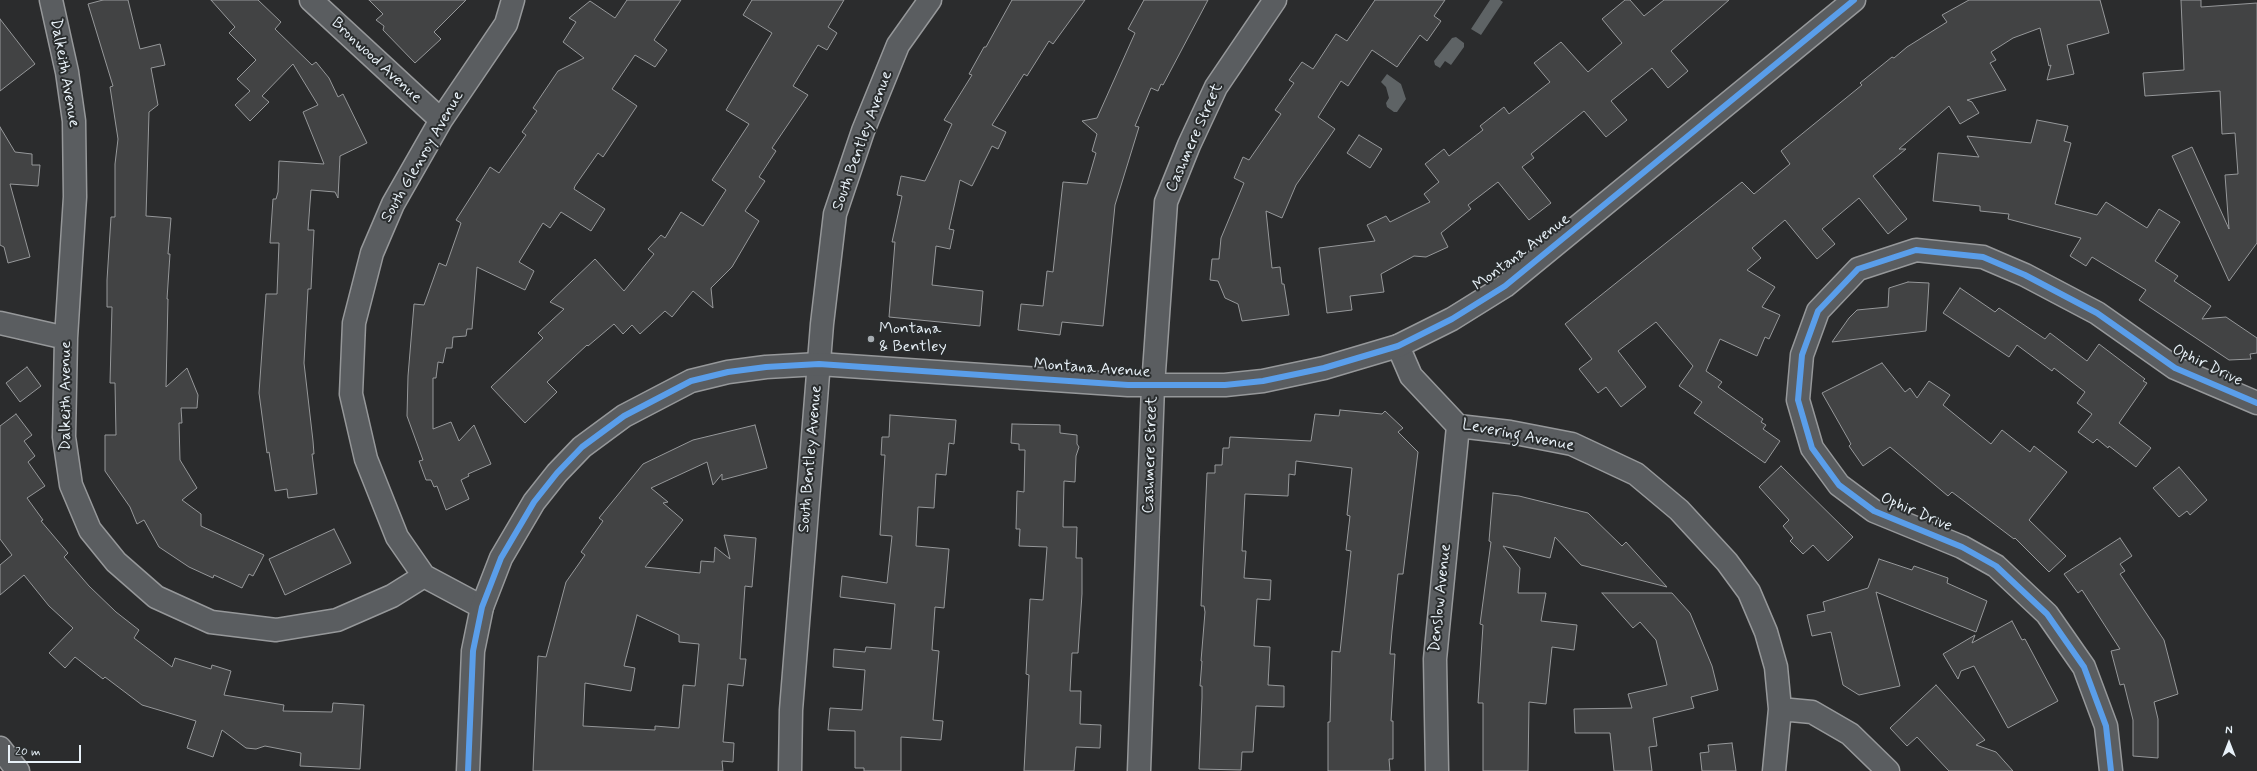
<!DOCTYPE html>
<html>
<head>
<meta charset="utf-8">
<style>
  body { margin:0 }
  #map { position:relative; width:2257px; height:771px; overflow:hidden; background:#2b2c2d; font-family:Mynerve,sans-serif }
  canvas { display:block }
  .north { position:absolute; left:2209px; top:723px; width:40px; height:40px; -webkit-text-stroke:3px #2a2d2e; paint-order:stroke; rotate:0deg; font-size:11px; font-weight:700; line-height:16px; text-align:center; color:#e8f1f8 }
  .north::after { content:''; display:block; margin:auto; width:14px; height:18px; background:#e8f1f8; clip-path:polygon(50% 0,100% 100%,50% 72%,0 100%) }
  .scale { position:absolute; left:8px; top:745px; width:73px; height:18px; box-sizing:border-box; border:2px solid #e8f1f8; border-top:0; padding-left:5px; font-size:12px; line-height:14px; white-space:nowrap; color:#e8f1f8; -webkit-text-stroke:3px #2a2d2e; paint-order:stroke }
</style>
</head>
<body>
<div id="map">
<canvas width="2257" height="771"></canvas>
<div class="north">N</div>
<div class="scale">20 m</div>
</div>
<script>
const context = document.querySelector('canvas').getContext('2d');
context.lineJoin = 'round';
function paint(path, color) { context.fillStyle = color; context.fill(path, 'evenodd'); }
const poly = rows => new Path2D(rows.map(r => 'M' + r).join(''));
function trace(path, color, width, dash) { context.strokeStyle = color; context.lineWidth = width; context.lineCap = dash ? 'butt' : 'round'; context.setLineDash(dash || []); context.stroke(path); }
function label(font, color, halo, rows, align = 'center') {
  context.font = font + ' Mynerve,sans-serif'; context.lineWidth = 4; context.setLineDash([]); context.textBaseline = 'middle'; context.strokeStyle = halo; context.fillStyle = color; for (const [text, x, y, turn = 0] of rows) {
    context.save(); context.translate(x, y); context.rotate((+turn || 0) * Math.PI / 180); context.textAlign = isNaN(turn) ? turn : align; if (halo) context.strokeText(text, 0, 0); context.fillText(text, 0, 0); context.restore();
  }
}
const water = poly([
  [1490,0,1500,0,1503,2,1481,35,1471,29],
  [1456,37,1464,43,1464,47,1451,65,1445,61,1440,68,1435,65,1434,61,1452,38],
  [1387,74,1401,84,1406,99,1397,112,1394,112,1387,107,1386,103,1389,98,1386,87,1381,82]
]);
const building = poly([
  [103,0,128,0,140,49,160,44,165,65,151,68,158,105,149,112,146,216,171,218,168,254,170,254,167,299,168,299,166,387,187,368,198,395,197,408,181,408,182,423,179,423,180,460,197,488,182,500,201,514,201,526,264,555,253,576,249,574,242,588,214,575,213,578,189,567,159,547,144,520,137,524,130,507,105,471,105,435,116,435,115,383,110,383,112,307,107,307,107,280,111,217,115,217,115,164,118,139,110,87,113,86,88,4,103,0],
  [211,0,258,0,281,22,275,29,312,65,316,62,329,78,338,97,343,94,367,143,340,156,338,198,335,192,311,190,308,230,314,230,311,289,308,289,304,363,313,441,314,454,312,454,317,494,288,498,287,489,275,491,269,452,267,453,259,393,266,294,277,294,279,243,270,243,273,199,276,199,278,192,279,161,324,164,303,112,318,105,293,64,262,96,269,102,250,121,235,105,250,91,237,79,256,60,229,33,235,27,211,0],
  [369,0,466,0,434,32,441,39,415,63,383,30,384,26,376,20,383,14,369,0],
  [627,0,681,0,654,40,667,50,655,67,635,55,612,89,637,106,603,157,598,153,575,186,574,189,605,209,591,231,561,212,550,228,543,223,519,262,534,271,525,290,477,267,472,329,467,329,466,336,453,337,452,348,446,348,443,363,438,362,436,378,433,378,433,429,451,422,459,441,474,425,491,464,468,474,469,476,461,480,469,499,446,510,437,486,434,487,431,480,426,480,419,461,423,460,407,416,408,376,414,304,424,305,439,263,446,266,461,223,456,220,490,167,499,173,526,135,522,132,537,111,533,108,558,71,584,58,563,42,576,22,569,18,590,1,615,18,627,0],
  [752,0,844,0,828,27,837,33,827,50,818,45,793,86,808,95,772,148,776,151,759,177,765,181,745,211,759,221,732,267,711,288,713,308,693,291,672,317,665,311,640,334,632,325,623,334,614,324,588,346,587,345,547,382,557,392,525,423,491,387,543,338,538,333,564,309,550,302,595,259,624,291,654,254,648,249,661,235,665,238,681,212,703,226,726,190,712,180,749,124,726,110,772,33,743,15,752,0],
  [1012,0,1085,0,1053,44,1049,41,1027,76,1024,74,992,125,1006,132,998,149,992,146,972,186,960,180,949,229,954,230,950,249,936,246,932,285,983,291,980,326,889,317,895,242,892,242,902,196,897,195,901,176,925,181,952,124,944,120,972,75,969,74,984,47,986,47,1012,0],
  [1144,0,1208,0,1163,85,1161,84,1158,91,1151,88,1135,126,1139,127,1115,205,1103,326,1062,322,1060,335,1018,330,1021,304,1043,306,1047,271,1053,272,1063,182,1087,184,1096,153,1092,151,1097,134,1082,121,1097,118,1135,33,1128,29,1144,0],
  [1375,0,1445,0,1434,16,1441,21,1427,41,1420,35,1397,67,1372,50,1348,86,1341,81,1318,117,1335,129,1296,185,1282,218,1266,211,1272,268,1280,267,1282,284,1284,284,1289,315,1242,321,1238,304,1225,298,1218,281,1210,280,1212,259,1219,259,1221,238,1244,183,1234,178,1243,157,1249,160,1281,114,1275,110,1294,83,1289,80,1302,62,1313,69,1336,34,1347,41,1375,0],
  [1625,0,1630,0,1644,16,1664,0,1729,0,1671,51,1688,71,1668,88,1652,68,1611,101,1627,120,1606,137,1584,111,1531,154,1534,158,1522,167,1551,203,1529,220,1498,182,1468,205,1471,209,1441,233,1448,247,1426,257,1414,256,1381,274,1384,292,1350,296,1352,310,1327,313,1319,248,1375,241,1367,225,1386,216,1390,222,1430,202,1424,194,1439,182,1425,164,1444,149,1449,156,1483,130,1480,126,1504,107,1509,114,1550,82,1534,63,1561,42,1588,72,1622,43,1602,19,1625,0],
  [1969,0,2100,0,2109,33,2067,45,2074,74,2047,80,2051,65,2049,66,2040,28,2013,38,1991,52,1996,60,1990,63,2006,90,1967,100,1972,102,1979,113,1960,124,1949,106,1899,149,1906,149,1873,176,1907,219,1888,234,1859,198,1822,229,1835,244,1817,259,1785,220,1752,248,1761,258,1747,270,1775,287,1762,307,1780,315,1769,339,1765,337,1757,356,1720,339,1706,371,1722,382,1718,387,1763,419,1761,422,1766,425,1763,429,1780,441,1765,463,1694,413,1702,402,1679,386,1693,366,1656,322,1618,351,1646,387,1621,407,1606,387,1598,393,1579,369,1592,359,1565,324,1742,182,1754,194,1790,164,1781,151,1862,85,1860,83,1892,57,1894,58,1907,47,1947,22,1942,15,1969,0],
  [2181,0,2201,0,2201,7,2257,3,2257,243,2229,281,2172,156,2192,147,2229,229,2225,175,2238,174,2235,133,2222,134,2220,91,2145,96,2143,73,2184,70,2181,0],
  [0,19,35,64,0,91,0,19],
  [2037,120,2068,126,2064,141,2071,143,2055,204,2097,215,2106,202,2147,228,2159,209,2180,222,2155,261,2178,276,2174,281,2211,306,2202,319,2226,317,2257,338,2257,353,2250,354,2251,359,2229,360,2139,300,2146,290,2092,257,2086,266,2070,256,2081,238,2008,219,2009,214,1980,211,1980,206,1933,201,1938,153,1979,157,1967,136,2031,143,2037,120],
  [0,127,15,152,32,154,32,165,40,165,38,186,10,184,30,257,8,263,4,247,0,245,0,127],
  [1359,135,1382,149,1370,168,1347,153,1359,135],
  [1908,282,1929,283,1926,331,1832,342,1849,318,1857,310,1888,307,1889,288,1908,282],
  [1960,288,1995,312,1999,308,2045,339,2050,333,2087,361,2099,344,2145,379,2143,381,2147,383,2119,423,2151,448,2136,467,2109,446,2108,448,2097,439,2093,443,2078,432,2092,414,2077,403,2085,392,2054,368,2052,371,2017,345,2009,357,1943,313,1960,288],
  [1882,363,1905,392,1910,388,1917,398,1929,381,1950,395,1943,405,1991,444,2002,430,2030,452,2034,446,2067,472,2029,520,2066,556,2049,572,2015,538,2014,539,1952,492,1948,496,1890,447,1863,466,1849,446,1851,444,1822,393,1882,363],
  [27,367,41,386,20,402,6,383,27,367],
  [1340,410,1382,414,1385,411,1403,428,1398,432,1418,452,1403,574,1398,574,1392,631,1390,654,1395,654,1391,721,1393,721,1393,759,1389,759,1390,771,1328,771,1328,722,1330,722,1332,651,1340,652,1351,551,1346,550,1350,516,1347,515,1352,468,1296,461,1295,475,1289,474,1288,496,1245,494,1242,551,1246,551,1244,578,1271,580,1270,600,1257,599,1254,646,1270,647,1268,685,1284,686,1284,707,1256,706,1253,752,1242,752,1241,770,1199,769,1202,698,1202,686,1200,686,1202,661,1201,661,1205,612,1204,606,1201,606,1207,473,1215,473,1215,465,1222,465,1223,448,1229,448,1230,437,1311,441,1315,414,1339,416,1340,410],
  [16,414,32,435,24,441,35,456,28,462,45,486,27,498,43,520,41,521,68,553,64,557,89,586,116,612,139,630,134,638,172,667,175,658,211,669,212,665,231,671,224,695,284,705,283,711,332,712,333,703,364,705,360,769,300,766,301,753,265,746,256,749,246,748,222,730,213,757,187,748,196,721,142,705,105,677,103,679,75,657,65,668,49,653,73,628,49,606,24,575,0,595,0,565,12,555,0,539,0,426,16,414],
  [890,415,956,420,954,444,949,443,946,475,936,474,934,508,918,507,916,546,949,549,944,608,935,607,932,650,939,651,933,720,943,721,941,740,901,737,901,771,864,771,864,768,855,768,855,731,828,730,830,708,862,710,865,670,833,667,834,649,865,652,866,647,891,649,895,604,840,597,842,576,887,583,892,536,880,535,885,455,881,455,882,437,889,437,890,415],
  [1012,424,1060,425,1060,433,1077,435,1077,444,1079,447,1076,456,1075,482,1064,481,1063,527,1077,527,1076,558,1082,558,1082,594,1078,653,1072,653,1070,691,1081,691,1080,724,1101,725,1100,748,1076,747,1074,771,1024,771,1029,675,1026,674,1030,599,1043,600,1047,547,1019,546,1020,529,1016,529,1017,491,1024,492,1025,450,1019,450,1019,444,1011,443,1012,424],
  [755,425,767,468,722,480,722,474,713,485,707,462,651,488,668,502,663,503,683,520,645,567,700,573,701,561,714,562,715,547,730,559,724,535,756,538,752,587,745,586,740,659,746,659,743,686,728,684,723,742,734,743,733,762,722,761,723,771,533,771,538,656,546,657,566,582,585,555,581,552,603,521,599,518,643,464,693,440,755,425],
  [637,615,679,635,679,642,699,644,695,686,683,685,679,728,655,726,655,730,583,726,585,683,631,691,635,668,624,666,637,615],
  [1781,466,1853,537,1828,561,1813,545,1803,554,1790,541,1793,538,1783,526,1789,520,1759,487,1781,466],
  [2179,467,2207,500,2190,515,2187,511,2179,517,2153,488,2179,467],
  [1493,493,1519,496,1588,513,1622,546,1626,542,1667,587,1581,565,1555,537,1550,558,1503,546,1520,568,1518,593,1546,593,1541,621,1577,625,1574,650,1552,647,1546,704,1529,702,1528,771,1483,771,1483,703,1478,703,1483,625,1480,624,1491,542,1489,541,1493,493],
  [334,529,351,563,285,595,269,559,334,529],
  [2120,538,2132,556,2120,564,2125,571,2120,574,2164,640,2178,694,2154,702,2158,719,2158,758,2133,756,2133,720,2124,684,2120,685,2111,651,2120,649,2082,590,2078,593,2064,574,2120,538],
  [1879,559,1912,570,1914,566,1948,578,1947,583,1987,601,1976,632,1876,592,1900,686,1859,695,1843,685,1831,632,1812,636,1807,615,1825,611,1823,602,1868,588,1879,559],
  [1602,593,1672,593,1690,613,1712,666,1718,690,1691,697,1694,708,1653,718,1657,746,1649,747,1652,771,1614,771,1610,733,1575,733,1574,709,1632,708,1628,694,1667,685,1656,640,1640,622,1633,628,1602,593],
  [2012,621,2022,640,2025,639,2058,701,2008,728,1974,666,1961,671,1958,679,1943,654,1975,635,1972,643,2012,621],
  [1936,685,1985,740,1976,745,1996,752,2013,771,1949,771,1917,737,1907,746,1890,728,1936,685],
  [1732,743,1736,771,1702,771,1700,753,1709,752,1708,745,1732,743]
]);
const minor = poly([
  [51,0,67,72,74,121,75,197,66,338,64,437,71,485,90,530,116,562,156,597,211,622,276,630,337,620,392,596,424,576],
  [311,0,441,120],
  [0,323,66,338],
  [1398,346,1411,376,1458,426,1510,432,1572,444,1636,474,1679,510,1727,562,1749,592,1766,632,1776,667,1780,709,1774,771],
  [482,607,424,576,397,537,366,459,351,394,354,323,372,253,393,204,441,120,506,24,513,0],
  [1780,709,1812,712,1850,734,1888,771],
  [790,771,791,710,816,399,822,324,835,214,863,131,898,45,930,0],
  [1139,771,1153,386,1166,202,1189,145,1216,87,1275,0],
  [1437,771,1435,659,1458,426],
  [2111,771,2106,726,2084,667,2047,614,1996,566,1962,547,1874,511,1839,485,1812,448,1798,400,1802,355,1818,311,1858,269,1916,250,1983,257,2025,275,2097,313,2175,368,2257,403]
]);
const tertiary = poly([
  [468,771,473,651,482,607,501,558,534,502,557,473,582,447,624,416,691,381,728,372,766,367,819,364,1128,385,1225,385,1263,381,1324,368,1398,346,1452,319,1505,286,1854,0]
]);
const secondary = poly([
  [0,748,18,771]
]);
const cycleway = poly([
  [468,771,473,651,482,607,501,558,534,502,557,473,582,447,624,416,691,381,728,372,766,367,819,364,1128,385,1225,385,1263,381,1324,368,1398,346,1452,319,1505,286,1854,0],
  [2111,771,2106,726,2084,667,2047,614,1996,566,1962,547,1874,511,1839,485,1812,448,1798,400,1802,355,1818,311,1858,269,1916,250,1983,257,2025,275,2097,313,2175,368,2257,403]
]);
const markers = [
  [871,339,4,"#a6acb1"]
];
const streetNames = [
  ["Bronwood Avenue",376,61,43],
  ["Dalkeith Avenue",64,73,80],
  ["Cashmere Street",1195,138,-66],
  ["South Bentley Avenue",863,141,-70],
  ["South Glenroy Avenue",423,157,-60],
  ["Montana Avenue",1522,253,-37],
  ["Ophir Drive",2207,366,26],
  ["Montana Avenue",1092,369,4],
  ["Dalkeith Avenue",67,396,-90],
  ["Levering Avenue",1518,436,11],
  ["Cashmere Street",1151,455,-88],
  ["South Bentley Avenue",811,459,-85],
  ["Ophir Drive",1916,513,23],
  ["Denslow Avenue",1441,598,-84]
];
const poiNames = [
  ["Montana",879,330],
  ["& Bentley",879,348]
];
paint(water, '#5e6365');
paint(building, '#424344');
trace(building, '#96989a', 1);
trace(minor, '#96989a', 25);
trace(tertiary, '#96989a', 25);
trace(secondary, '#96989a', 25);
trace(minor, '#5a5d60', 22);
trace(tertiary, '#5a5d60', 22);
trace(secondary, '#5a5d60', 22);
trace(cycleway, '#5a9eea', 6);
for (const [x, y, r, color] of markers) { const dot = new Path2D(); dot.arc(x, y, r, 0, 2 * Math.PI); context.fillStyle = color; context.fill(dot); trace(dot, '#2a2d2e', 1.5); }
label('16px', '#e8f1f8', '#2a2d2e', streetNames);
label('16px', '#e8f1f8', '#2a2d2e', poiNames, 'left');
</script>
</body>
</html>
